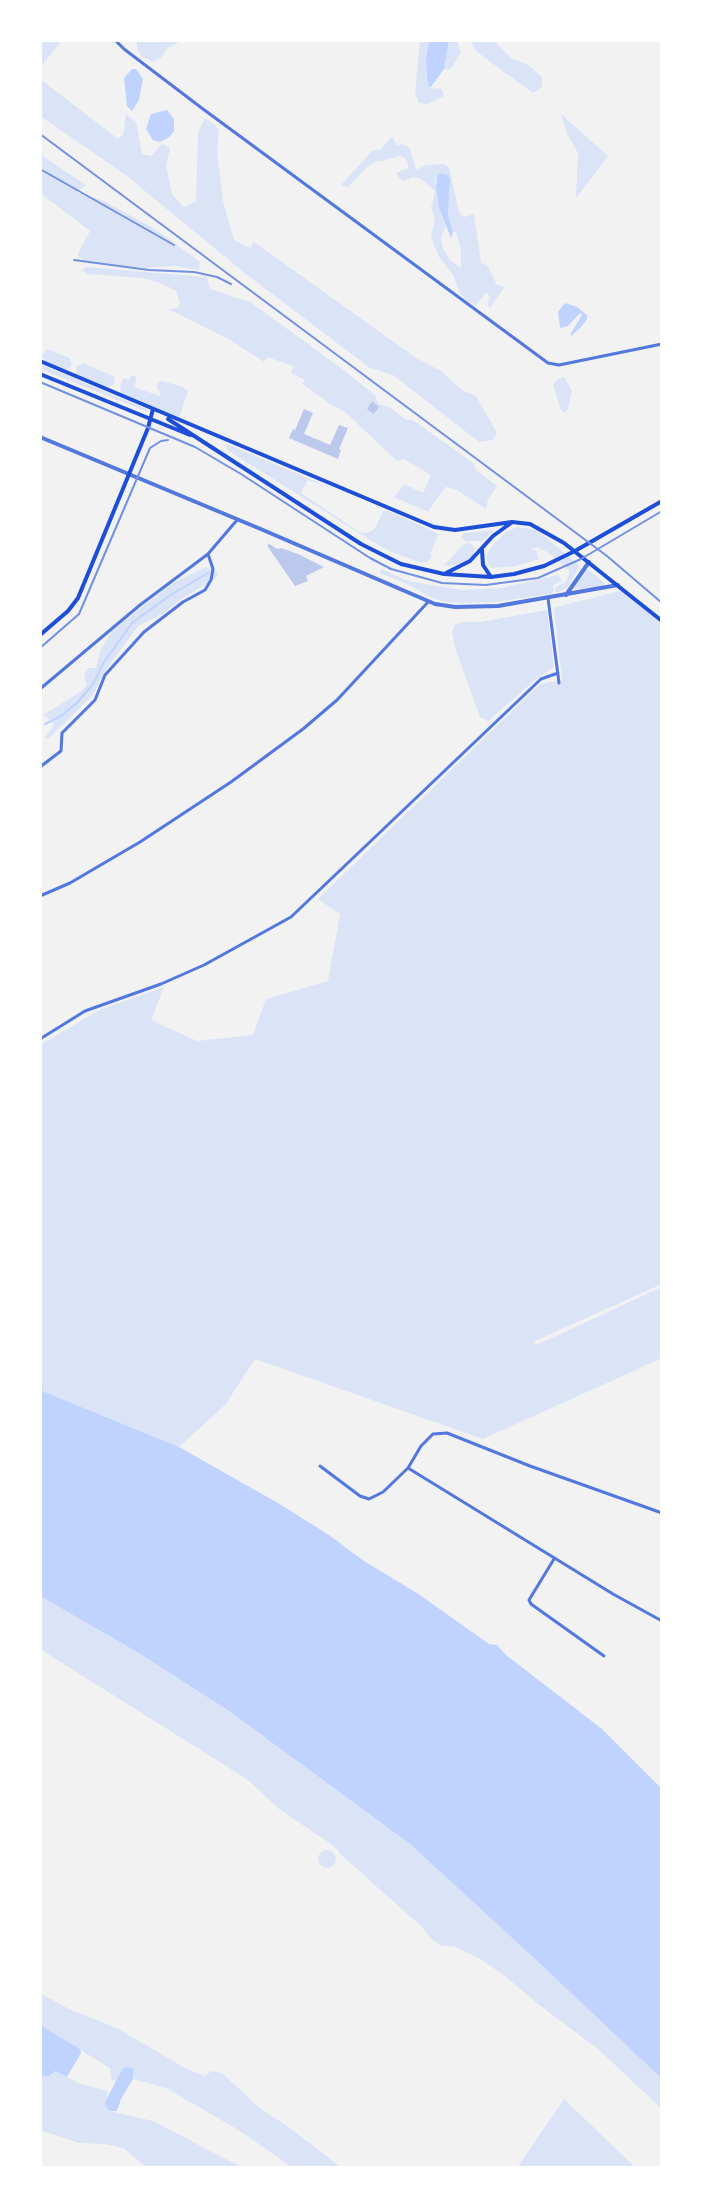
<!DOCTYPE html>
<html>
<head>
<meta charset="utf-8">
<style>
  body { margin:0 }
  #map { position:relative; width:702px; height:2208px; overflow:hidden; background:#f2f2f2; font-family:Literata,serif }
  canvas { display:block }
  .frame { position:absolute; inset:0; border:42px solid #fff; pointer-events:none }
</style>
</head>
<body>
<div id="map">
<canvas width="702" height="2208"></canvas>
<div class="frame"></div>
</div>
<script>
const context = document.querySelector('canvas').getContext('2d');
context.lineJoin = 'round';
function paint(path, color) { context.fillStyle = color; context.fill(path, 'evenodd'); }
const poly = rows => new Path2D(rows.map(r => 'M' + r).join(''));
function trace(path, color, width, dash) { context.strokeStyle = color; context.lineWidth = width; context.lineCap = dash ? 'butt' : 'round'; context.setLineDash(dash || []); context.stroke(path); }
const green = poly([
  [40,40,62,40,40,68],
  [137,40,184,40,167,48,161,58,153,62,141,56,137,49],
  [420,40,430,40,427,51,428,84,430,88,442,89,444,96,428,104,419,103,415,94],
  [449,40,459,40,458,44,461,52,451,69,444,69],
  [470,40,493,40,511,58,528,65,542,77,542,87,533,93,477,52],
  [40,79,117,138,123,135,126,114,136,122,142,154,151,156,162,144,170,148,166,166,172,194,183,207,196,201,198,132,205,118,214,124,219,131,217,151,223,201,234,240,250,248,254,242,416,358,441,371,462,390,476,396,497,433,493,440,479,442,393,375,370,368,246,274,123,173,40,116],
  [561,114,608,156,576,198,578,153,567,134],
  [392,136,397,146,402,144,410,148,416,170,426,165,444,164,449,167,459,212,464,217,474,214,481,263,487,265,497,285,505,287,489,309,488,303,490,296,486,293,476,305,466,300,460,293,453,275,439,257,431,237,435,218,431,208,435,191,421,179,413,177,404,181,399,178,396,173,408,168,408,163,405,158,400,156,381,161,376,161,368,166,348,187,341,185,372,151,381,149],
  [437,175,450,179,448,215,453,232,456,232,461,249,461,268,449,259,442,246,441,236,446,227,439,208,435,180],
  [40,147,44,157,86,185,76,192,104,201,155,229,200,262,199,270,174,266,144,268,117,265,84,260,77,255,90,231,40,193],
  [86,267,207,277,210,289,250,302,341,368,375,395,376,399,380,405,388,406,406,420,413,420,473,463,477,471,497,486,488,500,486,509,455,489,445,487,428,512,394,497,404,484,423,493,431,475,404,459,397,461,345,412,329,403,302,384,305,380,291,373,293,366,267,357,264,362,230,340,168,309,178,308,180,302,176,291,161,283,142,278,87,274,82,270],
  [48,349,70,358,72,366,65,370,45,362,42,356,45,351],
  [83,363,115,377,114,385,107,387,77,375,76,367],
  [40,364,147,409,148,412,40,369],
  [131,375,137,377,134,387,160,396,161,394,157,387,158,382,162,381,183,387,188,391,179,418,121,393,120,385,124,378,129,380],
  [564,377,572,391,568,409,565,413,561,410,553,385,558,379],
  [227,444,336,490,308,480,301,493,361,533,370,532,375,528,383,511,388,511,439,534,430,554,432,556,427,562,422,563,389,551,375,543,227,450],
  [517,527,537,530,580,566,567,588,556,593,555,587,565,583,569,574,569,570,547,552,537,547,531,550,536,550,539,559,516,566,492,568,489,566,486,556,491,547,506,532],
  [494,530,483,541,465,541,461,537,464,533],
  [467,543,470,543,475,548,472,558,455,565,443,566,462,546],
  [206,567,218,572,216,578,177,602,163,614,138,626,105,671,93,695,48,739,45,737,54,725,50,720,43,715,80,692,87,685,84,674,89,668,96,668,100,651,112,631,171,584],
  [381,569,408,581,462,590,502,588,558,575,562,581,553,585,554,591,551,594,496,602,460,603,445,602,432,598,409,585,380,573],
  [585,570,589,570,605,583,601,587,573,589],
  [624,590,662,625,662,1284,533,1342,536,1345,662,1287,662,1358,483,1439,255,1359,225,1405,179,1447,40,1390,40,1045,99,1010,164,987,151,1020,197,1041,253,1035,266,999,328,981,340,914,318,899,540,684,557,681,559,683,562,678,554,612,556,607],
  [547,610,554,667,534,681,488,721,480,717,455,648,452,632,455,625,463,622,480,622],
  [40,1596,137,1652,229,1711,410,1844,535,1959,662,2079,662,2109,598,2049,538,2004,505,1976,479,1958,456,1947,440,1945,432,1940,422,1927,341,1855,334,1846,279,1809,248,1780,40,1649],
  '318 1859a9 9 0 1 1 18 0a9 9 0 1 1-18 0Z',
  [40,1993,67,2008,119,2029,183,2067,204,2076,212,2071,222,2073,261,2109,286,2125,342,2168,293,2168,240,2131,166,2088,133,2079,134,2069,123,2068,117,2082,111,2079,110,2068,40,2025],
  [55,2071,81,2084,108,2091,105,2104,110,2111,153,2121,243,2168,147,2168,123,2148,104,2144,79,2143,40,2130,40,2072,43,2076],
  [564,2099,636,2168,517,2168]
]);
const water = poly([
  [430,40,449,40,444,69,430,88,428,84,426,64,427,51],
  [132,69,136,69,143,79,139,100,132,111,127,106,124,78],
  [167,110,174,119,174,131,169,137,160,142,153,140,146,129,151,114],
  [442,173,448,176,450,179,448,215,453,232,451,238,439,208,436,187,437,175],
  [565,303,577,307,587,315,587,319,581,327,571,336,570,335,582,315,580,313,568,326,560,328,558,312],
  [40,1390,179,1447,278,1503,329,1535,364,1561,417,1593,489,1644,497,1645,506,1655,602,1729,662,1789,662,2079,535,1959,410,1844,229,1711,137,1652,40,1596],
  [40,2025,80,2049,81,2053,67,2077,55,2071,49,2076,43,2076,40,2072],
  [127,2067,134,2069,133,2079,121,2099,117,2111,110,2111,105,2105,106,2100,123,2068]
]);
const stream = poly([
  [45,724,61,716,77,703,93,684,104,662,132,623,169,596,208,573]
]);
const building = poly([
  [372,401,379,407,374,414,367,409],
  [304,409,313,413,304,434,330,445,339,425,348,428,339,449,341,450,338,459,289,438,293,429,295,430],
  [268,543,277,549,281,548,298,554,324,567,306,576,308,581,295,586,268,547]
]);
const minor = poly([
  [115,40,124,49,203,109,548,363,559,365,662,344],
  [548,598,559,683],
  [40,689,140,605,208,554,237,520],
  [40,767,61,751,62,733,95,700,105,675,144,632,183,602,205,590,211,580,213,569,208,554],
  [40,896,70,883,140,842,231,782,303,729,337,700,429,601],
  [40,1039,85,1011,161,984,204,965,291,917,541,679,558,673],
  [320,1466,360,1496,369,1499,383,1492,408,1468,421,1446,433,1434,447,1433,530,1466,662,1513],
  [408,1468,613,1594,662,1621],
  [554,1559,529,1600,531,1604,604,1656]
]);
const tertiary = poly([
  [40,437,263,530,435,604,455,607,498,606,618,585],
  [566,595,589,562]
]);
const secondary = poly([
  [40,361,434,527,455,530,512,522,530,524,564,543,662,621],
  [40,374,190,435],
  [168,419,361,544,401,564,444,574,491,577,514,574,544,566,575,551,662,501],
  [482,550,483,565,491,577],
  [446,573,470,561,493,536,511,523],
  [40,635,68,611,78,598,148,428,153,409]
]);
const tram = poly([
  [40,382,195,447,241,474,370,558,391,569,442,583,486,585,538,578,581,559,662,511],
  [40,648,79,614,150,448,161,441,168,440]
]);
const rail = poly([
  [40,134,607,556,662,603],
  [40,169,174,245],
  [74,260,149,270,194,272,217,277,231,284]
]);
paint(green, '#dbe4f7');
paint(water, '#bfd3fe');
trace(stream, '#bfd3fe', 2);
paint(building, '#bdc9ec');
trace(minor, '#5277de', 3);
trace(tertiary, '#5277de', 4);
trace(secondary, '#1d4ed8', 4);
trace(tram, '#7290e2', 2);
trace(rail, '#7290e2', 2);
</script>
</body>
</html>
